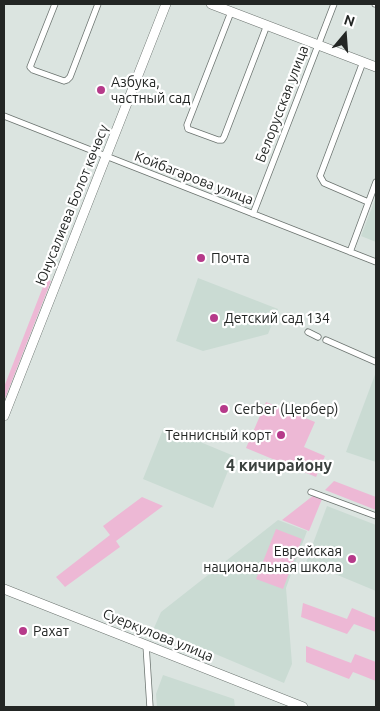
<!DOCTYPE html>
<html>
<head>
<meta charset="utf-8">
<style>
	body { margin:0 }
	#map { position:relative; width:380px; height:711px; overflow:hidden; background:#dbe4e0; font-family:Ubuntu,sans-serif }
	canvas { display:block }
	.frame { position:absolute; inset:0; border:5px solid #232624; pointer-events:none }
	.north { position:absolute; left:320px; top:10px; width:50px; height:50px; -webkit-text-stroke:4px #fff; paint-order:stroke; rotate:18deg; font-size:14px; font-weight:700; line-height:20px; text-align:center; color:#232624 }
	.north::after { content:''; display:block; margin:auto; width:18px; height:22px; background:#232624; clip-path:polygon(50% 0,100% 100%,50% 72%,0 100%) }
</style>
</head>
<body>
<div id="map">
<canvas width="380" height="711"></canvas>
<div class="frame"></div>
<div class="north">N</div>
</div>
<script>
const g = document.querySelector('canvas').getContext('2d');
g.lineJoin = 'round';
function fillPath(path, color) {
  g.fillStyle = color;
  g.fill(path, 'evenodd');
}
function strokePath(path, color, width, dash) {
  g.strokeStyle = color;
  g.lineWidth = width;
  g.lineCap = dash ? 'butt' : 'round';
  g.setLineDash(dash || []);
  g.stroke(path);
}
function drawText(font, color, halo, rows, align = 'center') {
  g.font = font + ' Ubuntu,sans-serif';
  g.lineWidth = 4.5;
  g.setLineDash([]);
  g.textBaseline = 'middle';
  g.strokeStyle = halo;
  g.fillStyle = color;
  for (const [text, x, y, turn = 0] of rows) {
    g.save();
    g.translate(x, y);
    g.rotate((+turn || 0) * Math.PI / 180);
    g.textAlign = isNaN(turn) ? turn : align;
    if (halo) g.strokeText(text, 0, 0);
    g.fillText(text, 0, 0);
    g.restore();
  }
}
fillPath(new Path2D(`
	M376,197V242L361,236Z
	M198,278L278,309L268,334L203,351L176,341Z
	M376,372V462L346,452Z
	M164,427L234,456L213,508L143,479Z
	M327,506L376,525V591L306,562Z
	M278,520L307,531L286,588L292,664L284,683L154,628L161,612Z
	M163,675L234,699L235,707H157L156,694Z`), '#cadbd3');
fillPath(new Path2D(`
	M46,279L51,281L4,401V387Z
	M266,402L315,422L304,447L325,456L316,477L246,448Z
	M334,481L376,497V510L325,490Z
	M314,495L322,499L309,531L282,520Z
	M142,497L163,506L116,541L120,547L65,587L56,577L110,535L103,526Z
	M276,529L302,539L283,589L256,579Z
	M303,603L347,619L352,608L376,618V632L354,624L347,634L301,617Z
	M306,646L351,663L355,654L376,662V681L353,672L349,679L306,662Z`), '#edb8d5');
const street = new Path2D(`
	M55,4L30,67L33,70L64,81L67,80L70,77L98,4
	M375,4H376
	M231,12L187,125L188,129L218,140H222L224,137L267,25
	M363,62L320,176L324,183L368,202
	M4,116L376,262
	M253,214L334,4
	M350,252L376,182
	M308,332L318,337
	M326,340L376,362
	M311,492L376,516
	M146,645L150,707`);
const secondary = new Path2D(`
	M4,589L303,707`);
const primary = new Path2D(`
	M211,4L376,67
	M4,416L166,4`);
strokePath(street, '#6b736f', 7);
strokePath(secondary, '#6b736f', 10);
strokePath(primary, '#6b736f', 10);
strokePath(street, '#fff', 5.5);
strokePath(secondary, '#fff', 9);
strokePath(primary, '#fff', 9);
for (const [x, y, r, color] of [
	[101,90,5,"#b63a8a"],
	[201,258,5,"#b63a8a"],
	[214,318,5,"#b63a8a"],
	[224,409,5,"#b63a8a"],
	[281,435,5,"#b63a8a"],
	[352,559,5,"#b63a8a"],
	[23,631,5,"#b63a8a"]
]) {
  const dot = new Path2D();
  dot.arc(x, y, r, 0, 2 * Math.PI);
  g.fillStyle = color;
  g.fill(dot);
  strokePath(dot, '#fff', 2);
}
drawText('14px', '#232624', '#fff', [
	["Азбука,",111,82],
	["частный сад",111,98],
	["Почта",211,258],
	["Детский сад 134",224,318],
	["Cerber (Цербер)",234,409],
	["Теннисный корт",271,435,"right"],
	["Еврейская",342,551,"right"],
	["национальная школа",342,567,"right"],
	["Рахат",33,631]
], 'left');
drawText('14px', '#232624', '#fff', [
	["Белорусская улица",282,104,-69],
	["Койбагарова улица",194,178,21],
	["Юнусалиева Болот көчөсү",72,205,-68],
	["Суеркулова улица",158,635,22]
]);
drawText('bold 16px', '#3a413e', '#fff', [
	["4 кичирайону",279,466]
]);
</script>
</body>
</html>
